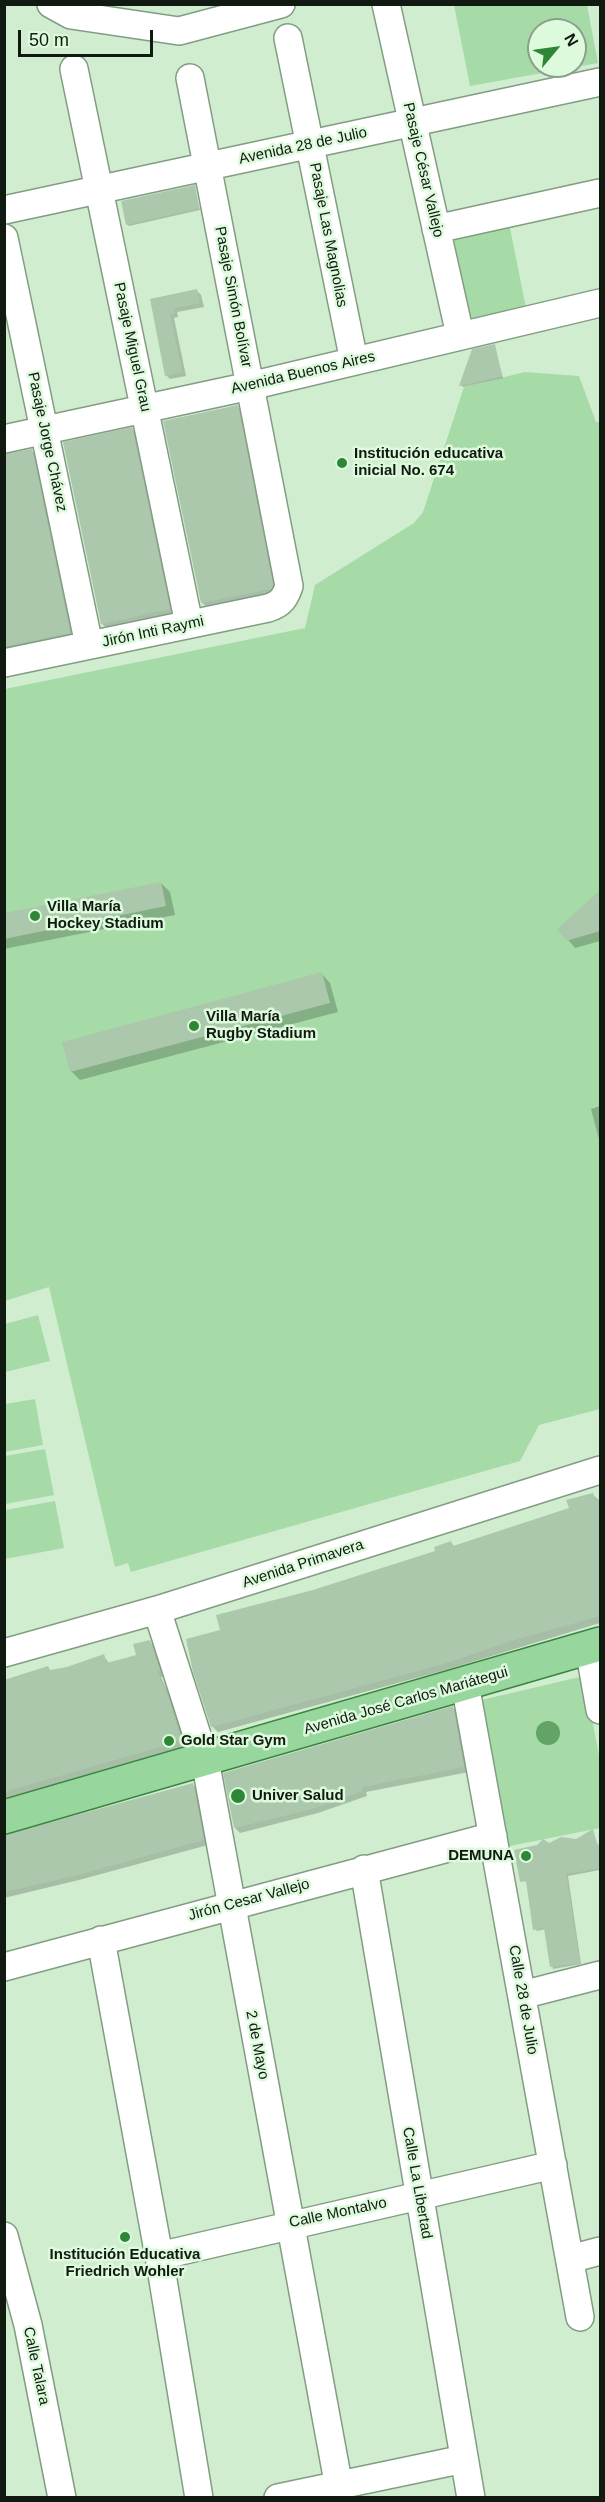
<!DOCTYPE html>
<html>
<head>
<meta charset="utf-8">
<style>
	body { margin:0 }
	#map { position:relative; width:605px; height:2502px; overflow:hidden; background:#d0edd0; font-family:Helvetica,sans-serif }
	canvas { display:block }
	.frame { position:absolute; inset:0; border:6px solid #101a10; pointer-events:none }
	.north { position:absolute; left:527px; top:18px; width:60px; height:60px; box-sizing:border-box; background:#ddfadd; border:2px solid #8ba08b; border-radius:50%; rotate:61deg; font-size:16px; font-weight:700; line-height:24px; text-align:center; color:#101a10 }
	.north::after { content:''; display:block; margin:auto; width:21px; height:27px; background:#2d8737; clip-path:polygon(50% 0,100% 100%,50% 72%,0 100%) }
	.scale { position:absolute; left:18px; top:30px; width:135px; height:27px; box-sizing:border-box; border:3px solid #101a10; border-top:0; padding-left:8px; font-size:18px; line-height:21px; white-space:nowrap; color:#101a10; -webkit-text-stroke:4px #ddfadd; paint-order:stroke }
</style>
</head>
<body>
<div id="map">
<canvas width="605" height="2502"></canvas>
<div class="frame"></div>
<div class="north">N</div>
<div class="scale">50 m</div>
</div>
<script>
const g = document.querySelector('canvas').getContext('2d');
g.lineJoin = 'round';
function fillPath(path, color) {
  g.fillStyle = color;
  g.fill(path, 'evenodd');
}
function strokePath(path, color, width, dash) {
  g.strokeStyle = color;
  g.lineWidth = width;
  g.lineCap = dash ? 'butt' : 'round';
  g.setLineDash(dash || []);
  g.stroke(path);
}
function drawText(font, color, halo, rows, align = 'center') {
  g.font = font + ' Helvetica,sans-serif';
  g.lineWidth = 5;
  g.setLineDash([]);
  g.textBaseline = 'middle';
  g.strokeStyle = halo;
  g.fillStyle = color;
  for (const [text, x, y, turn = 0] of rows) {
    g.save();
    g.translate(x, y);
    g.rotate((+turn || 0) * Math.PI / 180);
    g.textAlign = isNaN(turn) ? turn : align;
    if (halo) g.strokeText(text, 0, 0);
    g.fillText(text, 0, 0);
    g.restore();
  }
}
fillPath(new Path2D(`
	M454,5H587L598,63L470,86ZM539,30H575V66H539Z
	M508,218L526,308L470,320L452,229Z
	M525,372L579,376L596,422H600V1409L539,1425L520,1461L131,1572L128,1563L115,1567L49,1287L5,1301V689L305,628L315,585L414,523L423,512L464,387Z
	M38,1315L50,1361L5,1372V1324Z
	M35,1399L43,1445L5,1452V1404Z
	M45,1449L54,1495L5,1504V1456Z
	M55,1501L64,1548L5,1559V1510Z
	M584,1676L600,1761V1828L505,1847L477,1701Z`), '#a6dba7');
fillPath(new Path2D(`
	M536 1733a12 12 0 1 1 24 0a12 12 0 1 1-24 0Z`), '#62a465');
fillPath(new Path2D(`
	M194,187L200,210L129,226L127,224Z
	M197,291L201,295L204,307L177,312L178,317L174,318L186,376L170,379L166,375L152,300Z
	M494,346L503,378L463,387L461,385Z
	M237,406L243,412L278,591L276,594L208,608L202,603Z
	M132,429L137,435L175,615L108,629L102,624Z
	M32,451L36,455L74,637L4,650V456Z
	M161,883L170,892L175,915L4,949V914Z
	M600,892V941L575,948L559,929Z
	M321,973L330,983L338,1012L80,1080L71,1071Z
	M600,1106V1143L591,1109Z
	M593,1495L600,1501V1623L449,1669L218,1732L212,1726L222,1631L313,1591L437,1552L451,1543L455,1547L571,1509Z
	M149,1641L155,1647L164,1676L161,1677L174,1706L185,1746L4,1799V1681L68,1668L103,1656L110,1664L138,1656Z
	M453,1708L458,1713L469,1772L366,1792L367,1796L318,1813L240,1833L235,1828Z
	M193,1785L198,1790L208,1845L79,1880L4,1898V1836Z
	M593,1831L598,1846H600V1870L568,1876L581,1964L553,1969L546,1929L537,1931L535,1929L528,1882L521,1881L549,1845L576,1841Z`), '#0003');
fillPath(new Path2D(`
	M195,185L199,208L126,225L121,201Z
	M197,289L200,303L174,308L175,313L170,314L182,372L165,376L150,299Z
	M495,344L502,376L459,386L472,349Z
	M238,405L273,585L271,589L201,603L163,421Z
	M132,427L170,609L101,624L63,442Z
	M32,449L70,633L4,646V454Z
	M161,882L166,906L4,939V913Z
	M600,890V931L566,941L557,929Z
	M322,972L330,1003L70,1072L62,1042Z
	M593,1493L595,1501L600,1499V1616L511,1641L443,1664L211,1727L193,1672L186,1639L220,1630L216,1615L313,1590L435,1551L434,1547L451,1541L453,1546L569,1508L566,1500Z
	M150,1640L160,1671H157L169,1699L181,1741L4,1792V1680L48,1666L50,1670L67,1667L104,1654L107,1663L136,1655L133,1644Z
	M453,1706L464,1767L362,1787L363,1791L312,1809L234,1828L223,1773Z
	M193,1783L204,1840L74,1876L4,1892V1835Z
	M593,1829L597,1845L600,1844V1868L566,1874L580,1963L550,1967L544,1928L533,1930L526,1881L520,1882L514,1850L537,1845L543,1839L549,1843L561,1837L576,1839Z`), '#acc8ac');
const minor = new Path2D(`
	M51,4L71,15L179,31L281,4
	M386,4L460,335
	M288,38L354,361
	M74,69L189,624
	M4,210L600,82
	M436,229L600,193
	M4,238L89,645
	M4,439L250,386L600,303
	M4,663L268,608C281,604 285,598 289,586L190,78
	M157,1610L205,1760L341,2498
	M589,1648L600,1710
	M4,1653L157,1610L600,1470
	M465,1684L580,2317
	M364,1869L471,2498
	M101,1940L159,2256L199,2498
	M4,1967L493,1836
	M522,1995L600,1975
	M4,2236L28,2325L62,2498
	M159,2256L553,2165
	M570,2259L600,2251
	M278,2498L464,2459`);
const major = new Path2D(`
	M4,1817L600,1644`);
strokePath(minor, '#829d82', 30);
strokePath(major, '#3b8341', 36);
strokePath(minor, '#fff', 27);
strokePath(major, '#97d79d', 33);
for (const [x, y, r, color] of [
	[342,463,6,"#2d8737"],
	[35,916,6,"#2d8737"],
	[194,1026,6,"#2d8737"],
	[169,1741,6,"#2d8737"],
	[238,1796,8,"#2d8737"],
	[526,1856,6,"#2d8737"],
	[125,2237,6,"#2d8737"]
]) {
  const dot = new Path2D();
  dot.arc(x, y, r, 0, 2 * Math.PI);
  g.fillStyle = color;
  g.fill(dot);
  strokePath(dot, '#ddfadd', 2);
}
drawText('15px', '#101a10', '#ddfadd', [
	["Avenida 28 de Julio",303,146,-12],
	["Pasaje César Vallejo",423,170,77],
	["Pasaje Las Magnolias",328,235,79],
	["Pasaje Simón Bolívar",233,297,79],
	["Pasaje Miguel Grau",132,347,78],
	["Avenida Buenos Aires",303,373,-13],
	["Pasaje Jorge Chávez",47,442,78],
	["Jirón Inti Raymi",153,632,-12],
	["Avenida Primavera",303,1564,-18],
	["Avenida José Carlos Mariátegui",406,1701,-16],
	["Jirón Cesar Vallejo",249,1900,-15],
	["Calle 28 de Julio",523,2000,80],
	["2 de Mayo",257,2045,79],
	["Calle La Libertad",417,2183,80],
	["Calle Montalvo",338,2213,-12],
	["Calle Talara",36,2366,78]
]);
drawText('bold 15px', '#101a10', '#ddfadd', [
	["Institución educativa",354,454],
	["inicial No. 674",354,471],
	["Villa María",47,907],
	["Hockey Stadium",47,924],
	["Villa María",206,1017],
	["Rugby Stadium",206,1034],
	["Gold Star Gym",181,1741],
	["Univer Salud",252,1796],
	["DEMUNA",514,1856,"right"],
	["Institución Educativa",125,2255,"center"],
	["Friedrich Wohler",125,2272,"center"]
], 'left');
</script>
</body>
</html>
